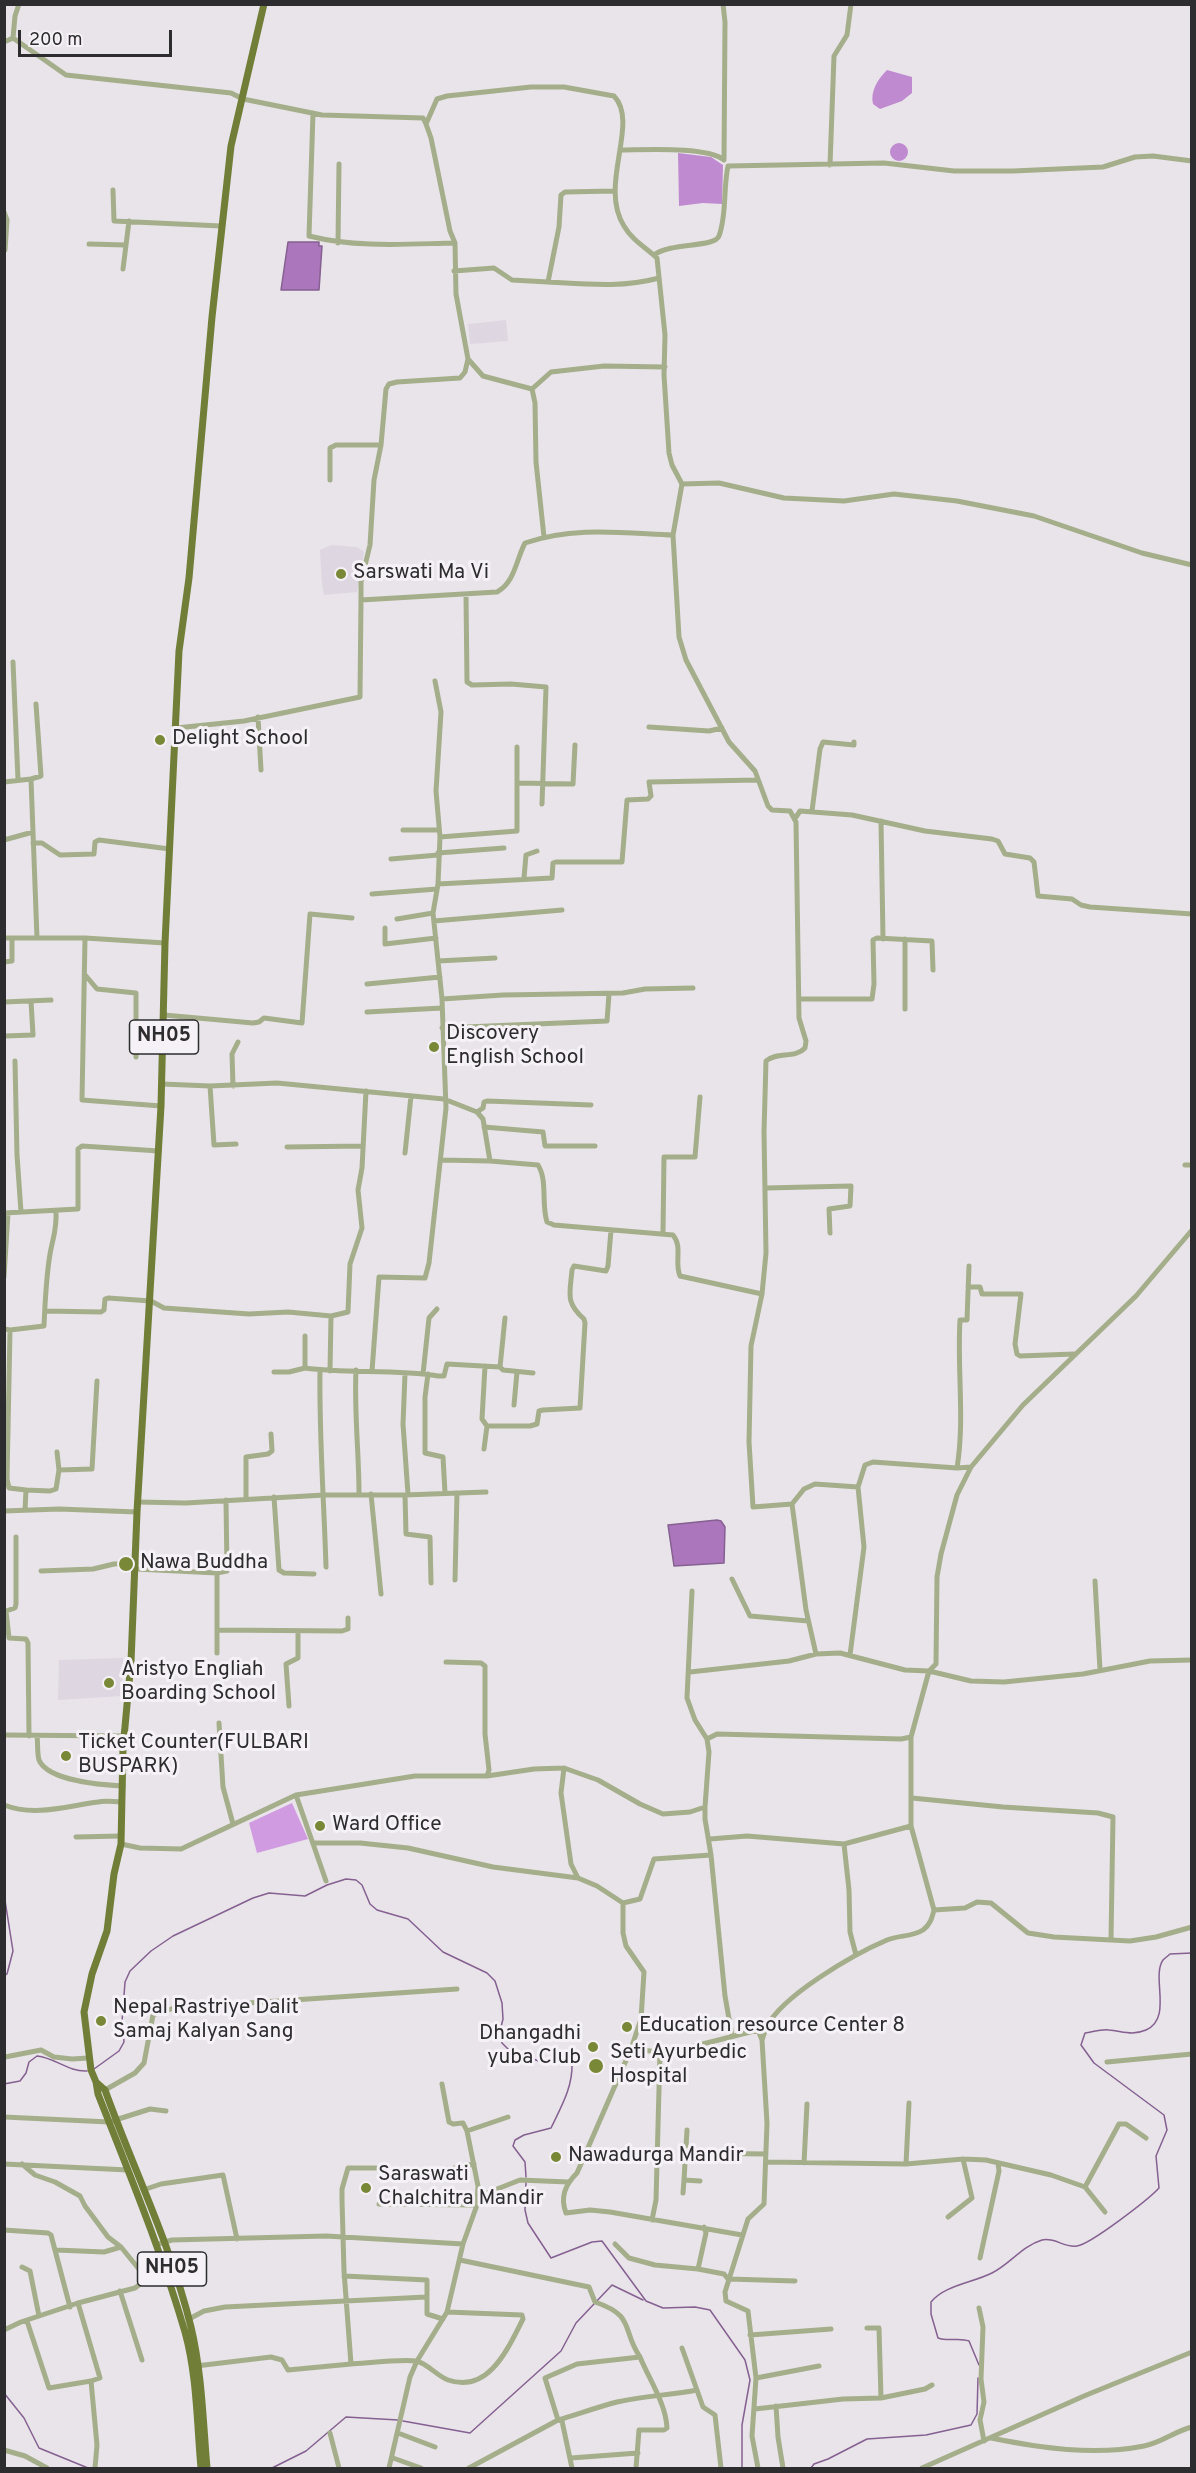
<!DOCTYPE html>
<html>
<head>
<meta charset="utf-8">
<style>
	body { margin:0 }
	#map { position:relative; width:1196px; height:2473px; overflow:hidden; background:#e8e4e9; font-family:Overpass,sans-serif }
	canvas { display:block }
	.frame { position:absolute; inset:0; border:6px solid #2d2c2e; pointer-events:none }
	.scale { position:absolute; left:18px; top:30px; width:154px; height:27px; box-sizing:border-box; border:3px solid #2d2c2e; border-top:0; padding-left:8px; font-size:18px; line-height:21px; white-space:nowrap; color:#2d2c2e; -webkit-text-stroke:4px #f5f1f6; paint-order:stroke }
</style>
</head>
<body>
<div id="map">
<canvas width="1196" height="2473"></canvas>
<div class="frame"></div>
<div class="scale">200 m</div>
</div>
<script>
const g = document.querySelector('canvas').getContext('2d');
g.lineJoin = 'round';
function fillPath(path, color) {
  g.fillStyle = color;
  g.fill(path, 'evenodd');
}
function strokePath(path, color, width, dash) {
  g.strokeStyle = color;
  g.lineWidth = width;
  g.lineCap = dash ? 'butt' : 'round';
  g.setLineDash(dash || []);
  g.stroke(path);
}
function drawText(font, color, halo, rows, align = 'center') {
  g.font = font + ' Overpass,sans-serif';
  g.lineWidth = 6;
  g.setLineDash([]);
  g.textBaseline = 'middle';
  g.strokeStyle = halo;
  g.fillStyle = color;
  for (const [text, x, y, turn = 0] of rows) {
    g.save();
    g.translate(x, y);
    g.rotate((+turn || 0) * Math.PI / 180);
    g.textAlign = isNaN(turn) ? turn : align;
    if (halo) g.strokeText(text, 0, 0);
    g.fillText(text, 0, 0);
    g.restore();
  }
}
fillPath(new Path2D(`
	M506,320L508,341L470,344L468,324Z
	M331,545L357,547L364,552L357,592L324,595L322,585L320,550Z
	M123,1658L121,1696L58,1700L59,1660Z`), '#ded6e0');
fillPath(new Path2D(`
	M292,1803L308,1839L257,1853L249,1823Z`), '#d19be2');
fillPath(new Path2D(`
	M887,70L912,77V93L902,101L880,109L873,104C870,91 878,79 887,70Z
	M890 152a9 9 0 1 1 18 0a9 9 0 1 1-18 0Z
	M678,153L711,157L723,165L722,204L703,203L679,206Z`), '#c08ad0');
const water = new Path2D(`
	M288,242H319V246H322L319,290H281Z
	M717,1520L721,1521L725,1527L724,1563L674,1566L668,1525Z`);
fillPath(water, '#ab76bb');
strokePath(water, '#856091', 1.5);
strokePath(new Path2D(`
	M4,1894L13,1951L7,1974L4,1976
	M94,2069L119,2051L124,2042L122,2022L125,1982L130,1971L151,1951L173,1936L253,1898L269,1893L305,1896L327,1885L346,1879L356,1880L362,1885L370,1904L377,1910L408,1919L443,1952L487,1973L495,1981L502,2003L503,2019L500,2031L502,2043L509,2050L544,2063L563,2059L572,2063C573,2087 561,2107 551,2128L524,2135L515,2140L513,2146L525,2162L526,2177
	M4,2084L20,2081L26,2073L29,2062L37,2056C56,2058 68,2072 87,2071
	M526,2182L525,2210L528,2223L551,2258L592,2242L602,2241L646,2301L663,2308L695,2307L710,2310L745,2360L750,2380L742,2425V2468
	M979,2365L969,2341C959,2337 949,2342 938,2338L931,2314V2302C945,2285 972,2283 992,2273C1010,2264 1022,2246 1042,2240C1055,2237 1064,2248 1077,2246C1091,2244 1149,2199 1159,2188L1156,2156L1167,2130L1164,2115L1094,2063L1081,2045L1085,2033C1093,2032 1101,2029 1109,2030C1122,2031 1132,2036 1146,2030C1173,2018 1151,1977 1163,1960C1165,1958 1168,1956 1170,1954L1192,1953
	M4,2393L24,2418L39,2448L88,2468
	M403,2421L470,2433L561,2351L576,2323L612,2285L643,2300
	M272,2468L306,2451L346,2417L398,2420
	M811,2468L814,2464L828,2459L867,2439L926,2435L971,2425L977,2414L978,2378`), '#856091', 1.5);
strokePath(new Path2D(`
	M19,4L15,16L13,38L66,75L231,93L243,99L322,115L423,118L426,124L437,99L447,96L531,87H564L614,96C640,123 598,185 624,226C632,240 645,247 657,258L665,335L664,375L669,453L672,465L682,484
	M4,42L13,38
	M313,113L309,236C357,248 406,244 455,243
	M620,150C643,150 707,146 724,160L725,22L723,4
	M830,165L834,56L847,35L851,4
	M113,190L114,221L221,226
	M4,212L7,220L5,250
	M338,243L339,164
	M89,244L125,245
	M654,255C671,242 714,248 719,236C727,214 723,189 728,166L884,163L954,171H1013L1103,167L1135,157L1153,156L1192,161
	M123,269L129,221
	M454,271L494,268L512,280L548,282L559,227L561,195L565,192L613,191
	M548,282C585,284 623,288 659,278
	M468,359L483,376L532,389L535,403L536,462L544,537
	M532,389L551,372L604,366L665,367
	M330,480V448L336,445H381
	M673,535L679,637L686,660L729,742L755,771L768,806L772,810L790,811L796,822L799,1018L806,1041L805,1048C795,1059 777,1051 766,1061L764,1132L766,1253L762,1294L751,1346L749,1442L753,1507L792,1504L806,1610L816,1654
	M466,595L467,682L472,685L511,684L546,687L542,804
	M361,600V582L370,545L374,480L381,445L386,389L389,384L397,382L460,378L465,372L468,359L456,294L455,243L450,231L431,138L426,124
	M13,662L18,780
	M435,681L441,712L436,791L440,837L438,884
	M258,717L261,770
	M649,727L709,731L722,728
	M176,728L244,721L360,697L361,600L497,592C515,582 516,560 525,543C573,526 623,533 673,535L682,484L719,483L784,498L844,501L894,494L957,501L1034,516L1142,553L1192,565
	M31,779L41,776L36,704
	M4,782L31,779L37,938
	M517,783L573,784L575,745
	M812,811L820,749L823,742L854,745V742
	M796,817L800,811L852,815L925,831L992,839L998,841L1005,854L1030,858L1034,862L1038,896L1072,899L1081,905L1090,907L1192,914
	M881,821L883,939
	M403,830H439
	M440,837L517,831V747
	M4,840L33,832
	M33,843H42L60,855L94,854L95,842L99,840L170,849
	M438,853L504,848
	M391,859L438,855
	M524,878L526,855L537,851
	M372,894L437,889
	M397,919L433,913
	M434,921L562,910
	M385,928V944L436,938
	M4,938H85L165,943
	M85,938L82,1100L161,1106
	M438,961L495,958
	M4,962L12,961V938
	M86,976L97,989L136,993V1057
	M367,984L440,977
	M442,999L503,995L623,993L645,989L693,988
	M799,999H872L874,984L873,940L877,938L932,941L933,970
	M4,1002L51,1000
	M905,1009V939
	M367,1012L442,1008
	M164,1015L253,1023L259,1022L264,1018L302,1023L310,914L352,918
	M442,1028L607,1021L609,994
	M4,1036L33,1035L31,1001
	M15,1061L17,1155L21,1212
	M162,1084L210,1086L277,1083L444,1099L477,1112L483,1119L490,1161L538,1165C548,1181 541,1204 547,1222L554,1225L673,1235C683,1247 674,1262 680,1276L762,1294
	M210,1086L214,1145L236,1144
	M233,1086L232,1054L238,1042
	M477,1112L483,1108L484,1102L487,1101L591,1105
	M484,1127L543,1132L545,1146H595
	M287,1147L362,1146
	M405,1153L411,1096
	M441,1160L490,1161
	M1185,1165H1192
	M766,1188L851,1186L850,1206L829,1209L830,1233
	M4,1213L78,1209V1149L82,1146L159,1151
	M663,1233L664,1157H695L700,1097
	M4,1277L8,1213
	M968,1287H980L982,1294H1021L1015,1344L1017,1354L1020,1356L1074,1354
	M45,1311L101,1312L104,1310L105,1299L108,1298L151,1301L164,1308L249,1314L288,1312L331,1316L330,1371
	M331,1316L348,1312L350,1264L362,1228L358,1190L362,1168L366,1091
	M4,1329L10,1330L7,1479L9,1488L26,1490L25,1510
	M10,1330L44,1326C45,1302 46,1278 50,1254C53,1237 57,1230 56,1211
	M305,1336V1368C348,1374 394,1369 438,1376H444L447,1364L500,1367L503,1370L533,1373
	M485,1366L482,1419L487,1426H530L537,1424L539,1411L543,1410L580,1408L585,1323L584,1319C565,1302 570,1294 572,1270L574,1266L606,1271L608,1266L611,1230
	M500,1367L505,1318
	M320,1370C319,1436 324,1501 326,1567
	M356,1370C354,1412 359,1452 359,1494
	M372,1371L379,1277L425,1278L429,1263L446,1108L442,999L433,913L438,884L552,878L553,863L556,862H622L627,800L648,799L651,796L649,782L758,780
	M274,1372H289L305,1368
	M405,1374L403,1424L408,1494
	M423,1374L429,1318L437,1309
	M428,1374L425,1397V1453L443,1457L445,1493
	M514,1405L517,1372
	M484,1449L487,1426
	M957,1468C965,1419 957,1370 960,1320H967L969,1266
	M59,1470L92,1469L97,1381
	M26,1490L50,1491L56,1489L59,1470L57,1452
	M371,1494L381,1594
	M405,1495L406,1534L430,1537L431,1583
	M274,1497L279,1570L284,1573L314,1574
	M246,1498V1457L268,1454L272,1451L271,1434
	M138,1502L186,1503L324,1495H405L486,1492
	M792,1504L804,1489L815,1484L858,1487L865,1465L873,1462L957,1468L971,1467
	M4,1511L59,1509L137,1512
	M16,1537V1604L15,1608L6,1611L9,1638L26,1639L28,1643L29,1736
	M136,1569L217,1573V1653
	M41,1571L93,1569L114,1564L136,1563
	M217,1573L227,1571L226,1500
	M732,1579L750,1616L808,1621
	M455,1580L457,1493
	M1095,1581L1100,1670
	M692,1591L687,1698L695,1720L707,1739
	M217,1630L342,1631L348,1629V1618
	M850,1655L864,1547L858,1487
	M446,1662L481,1663L485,1666V1734L489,1770L487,1776
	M690,1672L789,1661L816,1654L840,1653L905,1670L929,1671L971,1681L1004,1682L1083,1674L1150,1661L1192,1660
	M289,1706L286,1664L298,1658V1632
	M219,1723L223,1787L233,1824
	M4,1735L124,1736
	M37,1736C38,1743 37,1753 39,1760C48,1781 103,1785 123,1786
	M911,1737V1826L934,1910
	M564,1768L561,1793L571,1864L578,1878L597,1886L623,1903V1933L626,1946L644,1972L641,2019L631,2049
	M296,1795L326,1881
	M912,1798L1003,1807L1098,1813L1113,1817L1111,1940
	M4,1805C35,1817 67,1806 98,1802C106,1800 114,1802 121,1802
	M76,1837L121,1836
	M710,1839L747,1836L844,1844L911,1826
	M313,1843H360L408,1848L493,1867L578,1878
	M121,1844L140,1848L181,1849L296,1795L415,1776H487L534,1769L564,1768L598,1780L640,1804L663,1814L690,1812L705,1807L709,1752L707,1739L717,1734L901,1739L911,1737L929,1671L936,1664L937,1577L941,1554L957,1495L971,1467L1023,1405L1136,1296L1192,1230
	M844,1844L849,1890L850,1932L856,1955
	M711,1855L725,1996L732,2036
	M623,1903L640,1899L654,1859L711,1855L705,1819V1807
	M758,2030L762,2040L766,2028
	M5,2057L41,2050L54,2057L72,2059L88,2058
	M1107,2062L1192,2054
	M105,2090L135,2073L144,2063L153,2015L174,2008L457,1989
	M4,2117L109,2122L150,2109L166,2111
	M687,2130L684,2180L700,2181
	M467,2131L508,2117
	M686,2153L766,2154
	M767,2162L906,2164L963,2159L986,2160L1051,2175L1085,2187L1105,2212
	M804,2163L807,2104
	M4,2164L128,2170
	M22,2164L35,2175L55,2182L80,2196L85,2206L108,2237L121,2247L147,2279
	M906,2164L909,2103
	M414,2171L450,2169L474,2164
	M1085,2187L1119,2124H1126L1146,2138
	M143,2190L161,2184L223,2175L237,2239
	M683,2193L684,2180
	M379,2204L477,2205L478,2186L467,2131L463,2123L453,2124L449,2122L442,2084
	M948,2217L972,2198L963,2159
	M652,2220L656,2200L660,2052
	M704,2227L706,2233L698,2269L724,2274L728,2279L795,2281
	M4,2230L48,2233L51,2235L70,2307
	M742,2235L610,2212L590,2210L566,2213C560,2197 565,2185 577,2173L631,2049L660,2052L675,2051L766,2028C781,1996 854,1954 887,1940C899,1935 912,1937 923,1930C930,1925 932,1918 934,1910L965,1908L977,1902L991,1903L1028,1933L1054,1937L1130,1941L1156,1937L1192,1927
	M158,2244L172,2240L326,2236L463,2244
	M615,2244L629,2258L655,2265L698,2269
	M56,2250L104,2252L121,2247
	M980,2258L999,2171L998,2163
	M460,2260L589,2287L595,2302C636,2316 621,2329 640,2357
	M22,2267L30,2271L39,2316
	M344,2276L427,2280V2314L443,2319
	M120,2291L142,2360
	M78,2303L100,2378L91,2381L97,2445L95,2468
	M979,2308L983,2327L981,2379L984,2402L980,2420L984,2441
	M189,2319L204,2311L225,2307L426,2297
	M27,2321L49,2388L91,2381
	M867,2328H879L881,2398
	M4,2330L21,2322L78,2303L135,2288L147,2279L168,2275
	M750,2335L831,2329
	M682,2348L703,2407L715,2415L721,2468
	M351,2364C368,2363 401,2359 416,2361C427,2363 437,2376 448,2380C489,2394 508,2348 523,2319L522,2315L447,2312
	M196,2366L271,2357L282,2360L288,2370L351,2364L344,2271L342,2200V2189L348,2168H376
	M756,2378L819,2366
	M776,2406L778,2437L783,2468
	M755,2409L843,2399L881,2398L925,2389L932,2385
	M330,2433L339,2468
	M398,2433L435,2447
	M991,2438C1041,2448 1094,2456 1144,2446C1161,2443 1175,2431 1192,2427
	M4,2450L25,2456L47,2468
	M393,2458L421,2468
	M571,2458L638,2453
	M389,2468L410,2377L417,2361L447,2312L463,2244L477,2205L487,2193L520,2180L568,2182
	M469,2468L558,2420L562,2421L572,2468
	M636,2468L639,2430H664L667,2428C666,2404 649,2379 640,2357L577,2364L545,2378L558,2420C578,2414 598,2407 617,2402C643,2396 671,2395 697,2390
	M758,2468L752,2436L756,2378L748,2311L726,2301L725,2292L748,2219L764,2204L767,2123L762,2040
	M922,2468L1084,2396L1192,2352`), '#a5ae8a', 5);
strokePath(new Path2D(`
	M96,2082L98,2094C129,2173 161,2250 185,2332C197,2375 197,2424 201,2468
	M207,2468C203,2422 202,2373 191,2327C171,2245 133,2168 105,2090L96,2082L91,2070L84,2012L92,1974L107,1931L114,1874L121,1844L123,1748L131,1662L137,1512L161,1106L165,943L179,651L189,578L212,317L231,146L264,4`), '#717e37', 7);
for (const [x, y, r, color] of [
	[341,574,6,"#788836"],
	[160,740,6,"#788836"],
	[434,1047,6,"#788836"],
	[126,1564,8,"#788836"],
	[109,1683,6,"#788836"],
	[66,1756,6,"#788836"],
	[320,1826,6,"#788836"],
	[101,2021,6,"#788836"],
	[627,2027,6,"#788836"],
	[593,2047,6,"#788836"],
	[596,2066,8,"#788836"],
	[556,2157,6,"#788836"],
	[366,2188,6,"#788836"]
]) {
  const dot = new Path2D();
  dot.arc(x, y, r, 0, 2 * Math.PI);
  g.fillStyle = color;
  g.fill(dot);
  strokePath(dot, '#f5f1f6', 2);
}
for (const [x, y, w] of [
	[164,1037,69],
	[172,2269,69]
]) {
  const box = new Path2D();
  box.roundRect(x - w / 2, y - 17, w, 34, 4.5);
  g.fillStyle = '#f5f1f6';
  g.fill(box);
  strokePath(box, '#2d2c2e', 1.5);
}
drawText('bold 20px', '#2d2c2e', null, [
	["NH05",164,1037],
	["NH05",172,2269]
]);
drawText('21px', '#2d2c2e', '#f5f1f6', [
	["Sarswati Ma Vi",353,574],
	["Delight School",172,740],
	["Discovery",446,1035],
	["English School",446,1059],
	["Nawa Buddha",140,1564],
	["Aristyo Engliah",121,1671],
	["Boarding School",121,1695],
	["Ticket Counter(FULBARI",78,1744],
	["BUSPARK)",78,1768],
	["Ward Office",332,1826],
	["Nepal Rastriye Dalit",113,2009],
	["Samaj Kalyan Sang",113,2033],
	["Education resource Center 8",639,2027],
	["Dhangadhi",581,2035,"right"],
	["yuba Club",581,2059,"right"],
	["Seti Ayurbedic",610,2054],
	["Hospital",610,2078],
	["Nawadurga Mandir",568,2157],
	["Saraswati",378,2176],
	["Chalchitra Mandir",378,2200]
], 'left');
</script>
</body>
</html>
